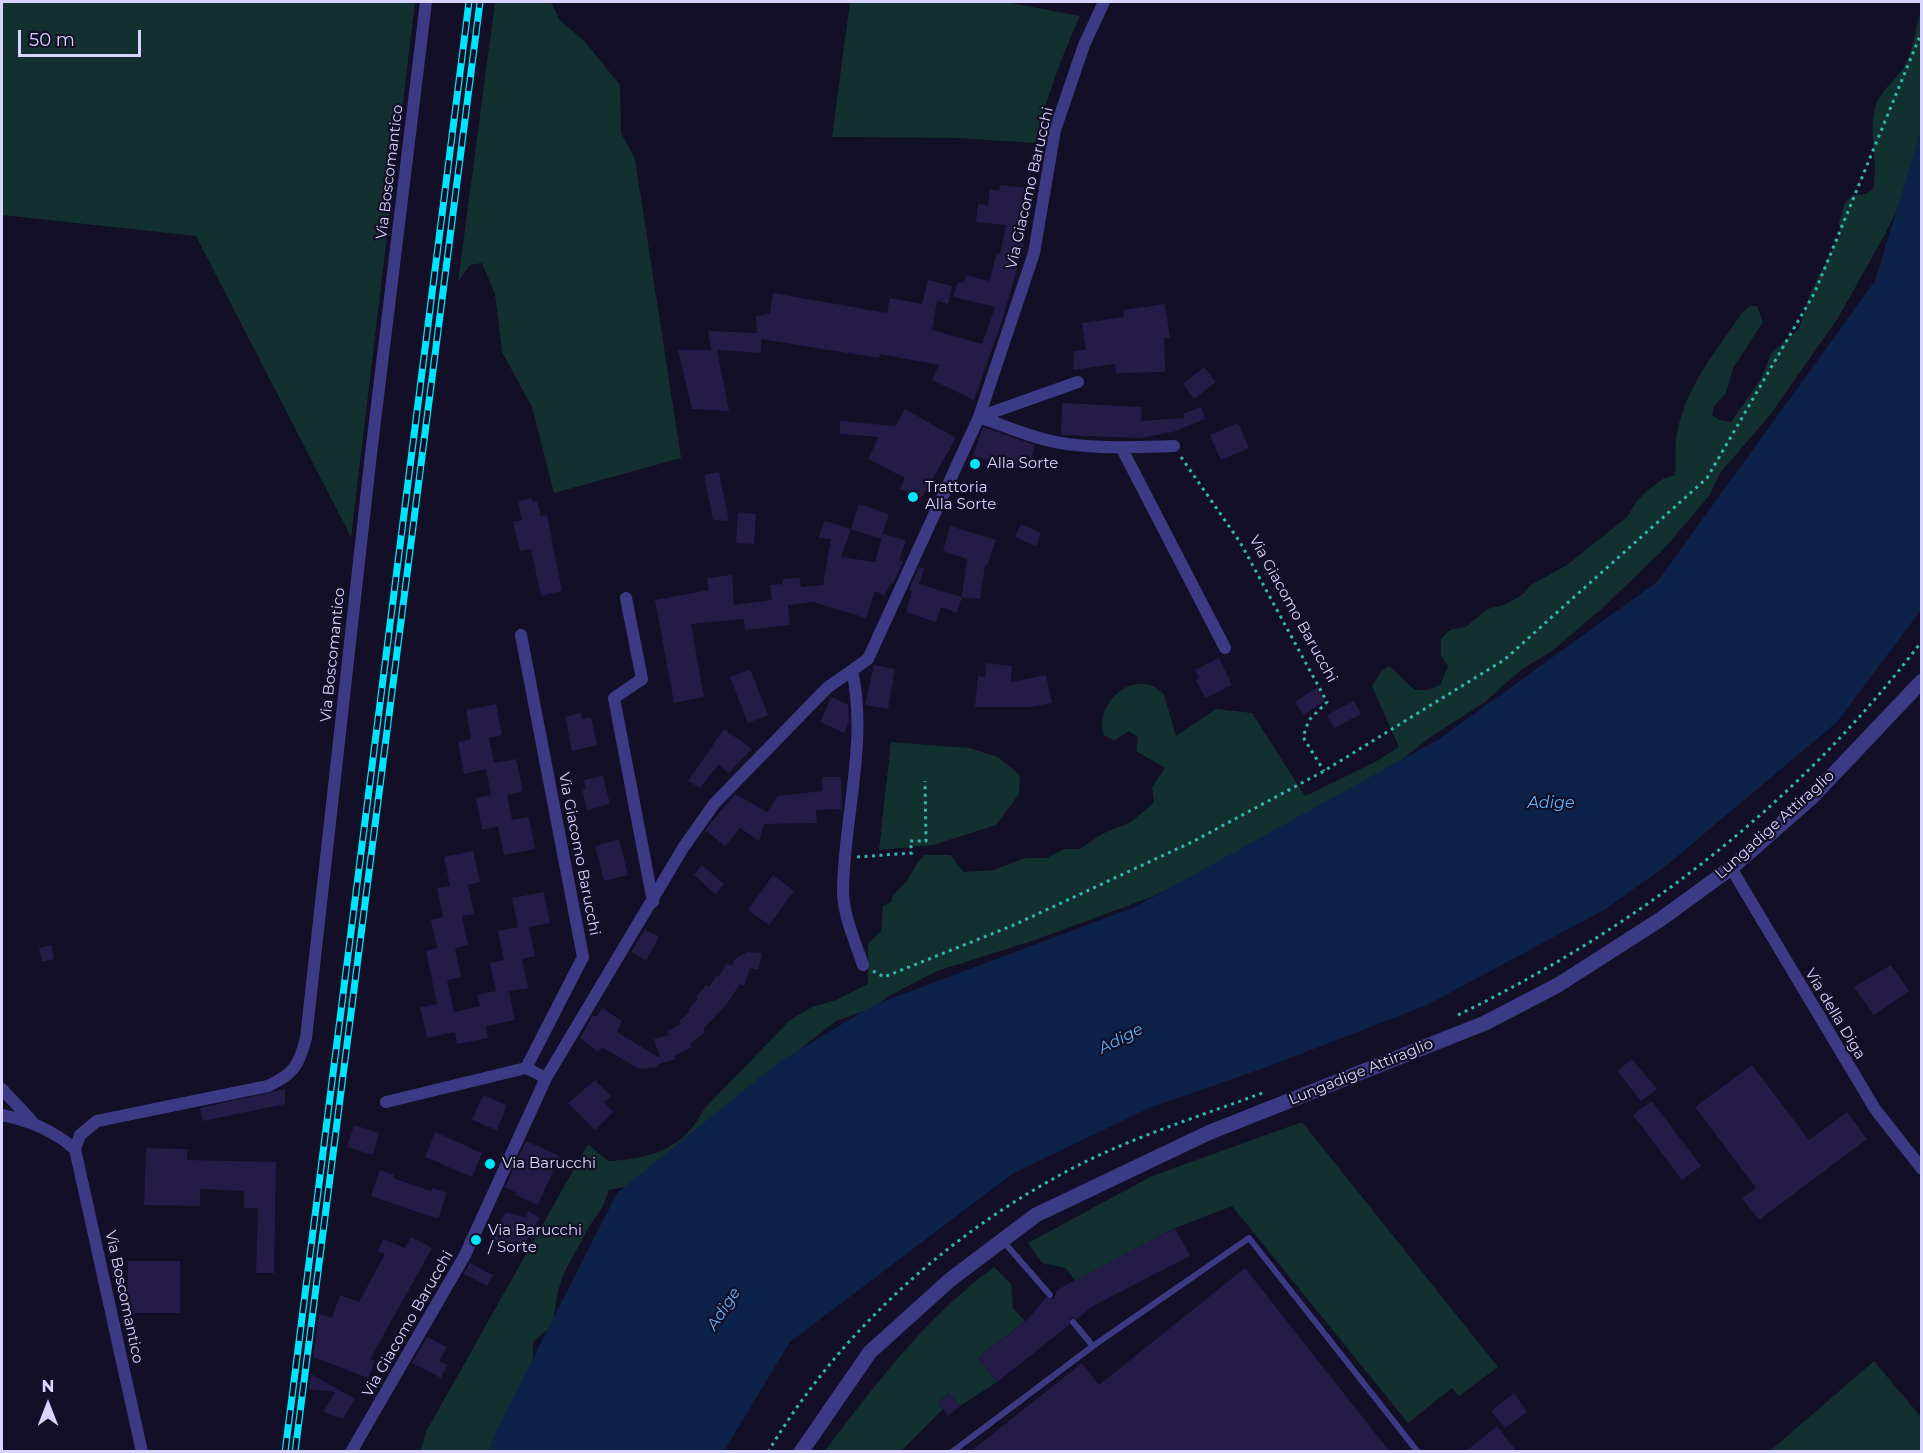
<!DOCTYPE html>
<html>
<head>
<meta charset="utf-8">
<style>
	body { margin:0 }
	#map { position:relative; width:1923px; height:1453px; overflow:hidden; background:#130f26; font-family:Montserrat,sans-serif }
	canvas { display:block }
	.frame { position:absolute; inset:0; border:3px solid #d9d4ff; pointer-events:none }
	.north { position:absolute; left:18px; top:1375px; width:60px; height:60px; -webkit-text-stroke:4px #130f26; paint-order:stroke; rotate:0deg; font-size:16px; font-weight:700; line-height:24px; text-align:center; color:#d9d4ff }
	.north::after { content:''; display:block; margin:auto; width:21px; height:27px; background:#d9d4ff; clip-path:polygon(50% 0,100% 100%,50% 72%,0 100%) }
	.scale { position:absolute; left:18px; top:30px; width:123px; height:27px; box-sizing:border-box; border:3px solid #d9d4ff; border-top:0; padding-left:8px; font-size:18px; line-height:21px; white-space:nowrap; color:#d9d4ff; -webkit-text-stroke:4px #130f26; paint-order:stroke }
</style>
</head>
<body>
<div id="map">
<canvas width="1923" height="1453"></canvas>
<div class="frame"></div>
<div class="north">N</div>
<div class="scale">50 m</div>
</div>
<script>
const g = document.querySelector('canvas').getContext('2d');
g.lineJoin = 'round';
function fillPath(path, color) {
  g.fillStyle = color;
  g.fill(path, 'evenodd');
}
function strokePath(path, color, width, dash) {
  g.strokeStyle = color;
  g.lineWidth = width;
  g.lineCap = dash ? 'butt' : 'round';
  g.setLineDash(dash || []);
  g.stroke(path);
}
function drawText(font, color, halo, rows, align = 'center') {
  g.font = font + ' Montserrat,sans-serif';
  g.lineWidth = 4.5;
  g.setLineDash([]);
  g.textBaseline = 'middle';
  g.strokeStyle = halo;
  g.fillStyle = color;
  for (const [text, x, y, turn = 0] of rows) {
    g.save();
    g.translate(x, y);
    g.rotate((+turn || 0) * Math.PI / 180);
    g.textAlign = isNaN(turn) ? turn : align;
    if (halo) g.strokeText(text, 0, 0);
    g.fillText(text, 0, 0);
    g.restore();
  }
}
fillPath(new Path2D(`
	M2,2H415L351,537L196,236L2,215Z
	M495,2H551L559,19L585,42L620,85L621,133L635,159L681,458L554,493L532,407L502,352L495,294L482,263L470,265L458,282Z
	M850,2H1006L1080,16C1061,58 1046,98 1036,143L958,138L832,137Z
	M1921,10V159L1884,236L1838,318L1770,415L1720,473L1709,496L1661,552L1599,611L1552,651L1522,669L1485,702L1429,738L1395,765L1190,879L1149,898L1032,941L937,971L887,997L875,1007L836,1021L743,1093L634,1185L609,1190L602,1208L590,1225L564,1273L558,1291L552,1326L533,1342V1361L498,1451L420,1452L427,1430L588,1144L608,1161C651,1159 684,1149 704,1109L790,1020L812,1007L836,1000L868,984V943L881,931L883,906L891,902C893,891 902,888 908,879C915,869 914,865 924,855H950L964,872L994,870L1025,858H1047L1064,849H1080L1102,834L1131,822L1154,802L1152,787L1165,768L1136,751L1138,737L1129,731L1115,740L1104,736C1094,709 1123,675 1153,686C1157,688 1161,692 1164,694L1176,736L1216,709L1252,713L1305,796L1375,762L1399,747L1372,686L1382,670L1389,666L1415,690H1427L1440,685L1448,666L1441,655V639L1450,630L1466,627L1487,609L1504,605L1522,595L1531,585L1567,565L1627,517L1636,502L1648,490L1663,479L1675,475C1677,461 1674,446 1677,433C1687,384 1714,355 1741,314L1750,306H1757L1763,322L1733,368L1726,393L1714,406L1712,415L1719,420L1731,422L1761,379L1771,353L1799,329L1810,294L1840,234L1839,223L1845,202L1853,195H1862L1873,190C1879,162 1868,136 1875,108C1879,92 1895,81 1904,67C1914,49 1915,29 1921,10Z
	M891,742L969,748L998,757L1020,775L1019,794L996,825L933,845L879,850Z
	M1302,1122L1498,1367L1459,1396L1452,1388L1408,1423L1232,1206L1175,1228L1075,1281L1066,1268L1042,1263L1028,1243L1152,1176Z
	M994,1267L1011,1284L1013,1308L1025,1321L978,1358L997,1382L960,1406L949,1393L938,1402L943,1409L901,1451L824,1452C875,1385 926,1317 994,1267Z
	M1874,1361L1921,1417V1451H1770Z`), '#12302f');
fillPath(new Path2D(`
	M1921,130V610L1837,722L1667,865L1604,910L1427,1005L1267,1067L1149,1108L1012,1174L790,1342L724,1451H489L495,1433L617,1193L779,1062L874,1005L1135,907L1439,739L1657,582L1875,281Z`), '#0c2248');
fillPath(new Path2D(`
	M1000,185L1026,188L1022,218H1027L1022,252L1002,321L974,400L932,380L939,365L880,354L879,358L761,339V353L717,350L729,411L692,409L678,350H711L708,331L757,333L756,316L770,313L773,293L887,313L890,298L922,304L928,280L952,286L948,304L937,301L932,330L982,344L995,307L953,297L958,282L963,283L966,275L989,281L997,253L1000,254L1006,225L976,222L978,204L988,205L990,189L999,191Z
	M1165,304L1170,338H1164L1165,372L1116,373L1115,364L1073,370L1074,351L1086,350L1082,323L1124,317L1123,310Z
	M1204,367L1216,382L1194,399L1183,384Z
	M1062,403L1142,407L1141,421L1184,418L1183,414L1201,407L1205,419L1173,432L1140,438L1061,435Z
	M905,409L956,438L922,497L900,489L905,478L868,459L879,437L840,434V421L896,426Z
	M1238,423L1249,448L1221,460L1210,435Z
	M983,427L1035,445L1032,458L1020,456L1018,468L973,456Z
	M719,472L729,521L713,520L704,475Z
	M532,498V502L537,501L541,516L547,515L562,591L541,596L531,549L520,551L513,522L522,520L518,501Z
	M859,504L889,514L881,539L851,529Z
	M738,512L756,514L754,544L736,543Z
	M825,521L851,529L841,557L875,562L883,534L906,540L899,560L903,562L893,584L891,583L884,596L875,591L866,618L813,602L788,605L790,625L745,630L744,619L691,624L704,697L674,703L655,600L709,590L707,578L732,575L734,605L772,600L770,585L783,584V579L800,578L801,587L823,585L831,539L818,538Z
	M1021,524L1041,533L1036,546L1015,537Z
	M950,526L996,540L987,566L985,565L980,599L962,597L967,559L943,551Z
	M919,567L924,569L919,584L962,597L957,613L941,607L936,622L906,612L912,592L909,590Z
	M1219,658L1232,685L1205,698L1196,680L1199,678L1195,670Z
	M986,663L1012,666L1011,682L1046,675L1052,703L1031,707H975L978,676L985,677Z
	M874,665L895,669L888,709L865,705Z
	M750,669L768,715L748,723L730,677Z
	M1317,687L1324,701L1304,715L1295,702Z
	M831,697L848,705L849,721L844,733L820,722Z
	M1354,701L1361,714L1334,728L1327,715Z
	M496,704L502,735L489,738L494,763L516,759L523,791L507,795L512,820L529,817L535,849L504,855L498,826L482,830L476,798L491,795L486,769L464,774L458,742L471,739L466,710Z
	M580,713L582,719L591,717L597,745L572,751L565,717Z
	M724,729L752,749L728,773L719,764L700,788L688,781Z
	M603,776L610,804L587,810L582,789H586L584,780Z
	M822,777H841L842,809L816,810L817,823L764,824L759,841L740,828L725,846L705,830L735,794L767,812L778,796L822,791Z
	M619,839L628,875L604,881L595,846Z
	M473,851L480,882L468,885L474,914L462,916L468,945L455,948L461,977L447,980L454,1012L480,1006L477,995L496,991L490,963L504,960L498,931L518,927L512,898L544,892L550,923L529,927L535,956L522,959L528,988L509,991L515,1020L486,1026L488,1038L457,1044L455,1032L427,1038L420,1007L437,1004L426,951L437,948L431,920L443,917L437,888L450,886L444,857Z
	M702,865L724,884L715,894L694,875Z
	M773,875L794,891L769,925L748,910Z
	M645,929L659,937L646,960L631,952Z
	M51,945L54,959L42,962L39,948Z
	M747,952L762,953L758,970L750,968L744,986L740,984L726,1005L703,1029L705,1032L690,1044L692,1047L675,1056L676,1059L658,1064V1067L639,1069L602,1047L598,1052L580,1038L593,1015L596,1017L602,1008L622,1021L617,1032L660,1058L654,1039L669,1035L667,1031L681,1024L679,1021L690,1012L688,1010L698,998L696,997L706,985L709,987L717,975L719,977L726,963L732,966L734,960Z
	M1891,965L1909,991L1874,1015L1854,987Z
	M1632,1059L1657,1089L1641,1101L1617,1071Z
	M1752,1065L1809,1140L1847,1112L1867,1139L1759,1220L1742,1198L1756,1188L1695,1107Z
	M595,1080L611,1096L604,1102L613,1112L595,1130L568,1103Z
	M285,1089V1104L203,1121L200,1108Z
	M483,1095L507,1105L497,1130L472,1120Z
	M1652,1101L1701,1166L1682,1180L1633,1115Z
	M354,1125L379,1133L373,1155L347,1147Z
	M435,1132L482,1153L472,1177L425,1157Z
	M526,1141L560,1156L538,1205L515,1195L517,1193L505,1187Z
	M146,1148L188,1149L187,1160L276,1162L274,1273H256L258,1208H244V1191L200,1189V1206L144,1205Z
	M380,1170L394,1175L393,1178L431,1191L432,1188L447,1193L438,1219L371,1196Z
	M528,1211L540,1218L518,1255L490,1238L506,1212L526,1218Z
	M1175,1228L1190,1256L1093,1306L1077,1319L1070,1318L1069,1325L997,1382L978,1358L1028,1319L1042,1302L1046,1298L1054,1299L1057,1290Z
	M411,1237L432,1248L370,1359L375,1361L368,1378L313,1357L319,1314L332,1318L340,1295L359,1302L385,1254L378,1251L383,1239L405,1248Z
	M128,1261H180V1313H128Z
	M470,1263L493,1275L487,1286L464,1274Z
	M1245,1268L1390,1452H970L1082,1363L1099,1385Z
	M427,1337L447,1347L439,1361L447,1365L441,1378L412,1363Z
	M311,1374L355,1399L343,1419L323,1412L335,1392L309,1389Z
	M950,1393L960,1406L948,1416L938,1402Z
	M1514,1393L1527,1412L1505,1428L1491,1411Z
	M1497,1426L1517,1452H1465Z`), '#241b47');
strokePath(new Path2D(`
	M1181,457L1240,542L1327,702L1309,720L1303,737L1324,771
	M857,857L912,853L910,841H926L925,781
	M873,971L884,977L1014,925L1194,841L1324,771L1504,660L1707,478L1815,292L1922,31
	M1458,1015C1639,927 1800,802 1922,641
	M768,1452C835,1339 937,1244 1051,1180C1118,1141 1193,1119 1265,1092`), '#2fb8b0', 3, [3, 4.5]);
strokePath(new Path2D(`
	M1003,1241L1050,1295
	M1093,1346L1249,1238L1418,1452
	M952,1452L1093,1346L1073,1322`), '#3d3a85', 6);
strokePath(new Path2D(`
	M979,417C1008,427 1037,440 1067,444C1103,449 1138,447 1174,446
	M979,417L1078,382
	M1121,447L1225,648
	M626,598L642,679L614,698L653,902
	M521,635L583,957L526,1068L546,1078
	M852,670C868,742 844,817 843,890C843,915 855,941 863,965
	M1731,868L1875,1109L1922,1169
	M2,1089L32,1121
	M386,1102L526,1068
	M2,1115C31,1121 52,1130 75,1149
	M142,1452L75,1149L80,1135L97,1121L268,1086C294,1074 299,1065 306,1038L371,454L426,2
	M351,1452L465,1255L546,1078L683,848L714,804L827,688L868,659L979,417L1034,253L1055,130L1084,45L1104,2`), '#3d3a85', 12);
strokePath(new Path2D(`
	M801,1452L870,1352L951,1279L1036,1215L1208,1133L1485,1023L1558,985L1661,919L1731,868L1812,797L1922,681`), '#3d3a85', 15);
const rail = new Path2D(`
	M285,1452L469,2
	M295,1452L480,2`);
strokePath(rail, '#00e5ff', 7);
strokePath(rail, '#130f26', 4.5, [14]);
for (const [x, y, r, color] of [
	[975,464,6,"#00e5ff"],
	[913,497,6,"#00e5ff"],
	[490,1164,6,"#00e5ff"],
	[476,1240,6,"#00e5ff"]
]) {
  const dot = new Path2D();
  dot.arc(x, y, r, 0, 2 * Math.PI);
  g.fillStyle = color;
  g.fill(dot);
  strokePath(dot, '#130f26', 2);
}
drawText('15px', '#d9d4ff', '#130f26', [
	["Via Boscomantico",390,172,-83],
	["Via Giacomo Barucchi",1030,188,-77],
	["Via Giacomo Barucchi",1293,609,61],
	["Via Boscomantico",333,655,-84],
	["Lungadige Attiraglio",1775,825,-42],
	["Via Giacomo Barucchi",579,854,79],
	["Via della Diga",1835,1014,59],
	["Lungadige Attiraglio",1361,1072,-22],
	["Via Boscomantico",124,1297,78],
	["Via Giacomo Barucchi",408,1324,-60]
]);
drawText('15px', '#d9d4ff', '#130f26', [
	["Alla Sorte",987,464],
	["Trattoria",925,488],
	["Alla Sorte",925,505],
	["Via Barucchi",502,1164],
	["Via Barucchi",488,1231],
	["/ Sorte",488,1248]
], 'left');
drawText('italic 16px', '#62b6ff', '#130f26', [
	["Adige",1551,803],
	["Adige",1121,1039,-27],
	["Adige",724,1309,-57]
]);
</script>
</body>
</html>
